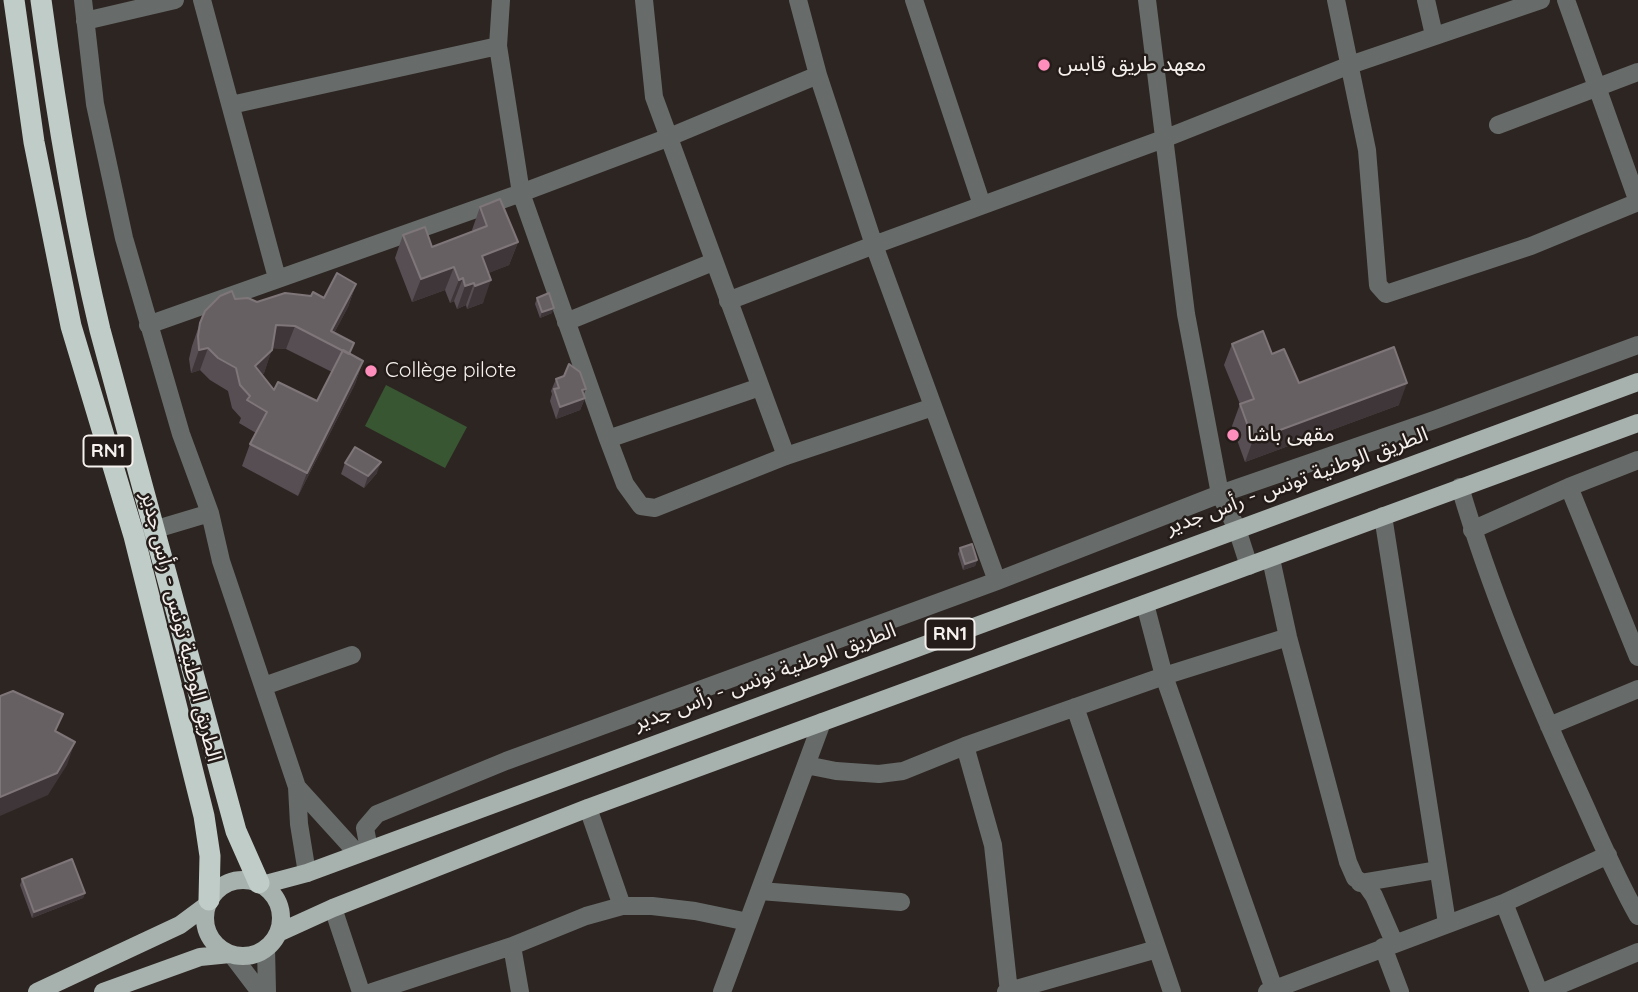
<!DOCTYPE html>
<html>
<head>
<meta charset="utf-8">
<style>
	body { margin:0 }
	canvas { display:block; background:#2d2522 }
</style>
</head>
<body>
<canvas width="1638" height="992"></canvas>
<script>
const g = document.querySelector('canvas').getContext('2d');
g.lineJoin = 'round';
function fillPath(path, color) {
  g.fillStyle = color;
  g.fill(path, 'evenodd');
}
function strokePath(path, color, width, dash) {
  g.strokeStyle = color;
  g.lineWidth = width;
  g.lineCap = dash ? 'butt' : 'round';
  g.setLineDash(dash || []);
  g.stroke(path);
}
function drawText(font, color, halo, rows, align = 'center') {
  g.font = font + ' Quicksand,"Noto Sans Arabic",sans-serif';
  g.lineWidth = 5;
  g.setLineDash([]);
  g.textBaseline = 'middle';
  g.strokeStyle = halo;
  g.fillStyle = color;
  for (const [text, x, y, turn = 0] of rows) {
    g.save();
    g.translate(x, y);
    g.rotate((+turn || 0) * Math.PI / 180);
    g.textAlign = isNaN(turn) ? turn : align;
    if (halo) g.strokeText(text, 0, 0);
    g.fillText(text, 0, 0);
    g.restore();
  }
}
fillPath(new Path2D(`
	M386,385L467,427L445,468L365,426Z`), '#395632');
strokePath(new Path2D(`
	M83,0L95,104L124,238L181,434L210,513L221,561L297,787L299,824L307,873
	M202,0L277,278
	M501,0L498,46L521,193L608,439L625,484L641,506L655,508L786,456L933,407
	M644,0L654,97L786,456
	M798,0L818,75L874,245L997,581
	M914,0L982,205
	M1147,0L1186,314L1220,494L1237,529L1249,566
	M1336,0L1367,150L1378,285L1386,294L1531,246L1638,202
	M1426,0L1434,35
	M1566,0L1638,202
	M85,21L175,0
	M231,105L498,46
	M1498,125L1638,72
	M728,301L874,245L1166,138L1350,65L1541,0
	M566,322L713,262
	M148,325L521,193L667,138L818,75
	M608,439L760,387
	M1460,487C1490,589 1532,689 1576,786C1596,829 1614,874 1638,916
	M1569,487L1638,657
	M1383,516L1447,923
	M1472,530L1569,487L1638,460
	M143,533L210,513
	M1271,559L1288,637L1348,862L1355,878L1367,886L1374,896L1394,942
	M1145,604L1164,676L1274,989
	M264,686L352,655
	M1075,707L1172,992
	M1549,726L1638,689
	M965,746L993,845L1009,992
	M806,765L836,771L879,774L903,771L965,746L1164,676L1288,637
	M297,787L357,853
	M588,808L622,906
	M369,849L365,828L377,814L506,761L997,581L1220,494L1437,419L1638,345
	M1360,883L1437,870
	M760,891L901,902
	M1504,903L1539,992
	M333,908L361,992
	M1383,947L1400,992
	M266,948L267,992
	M232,955L260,992
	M372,992L512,946
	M520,992L512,946L586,916L622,906H652L695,911L748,922
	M722,992L822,722
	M1006,992L1157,949
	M1267,992L1504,903L1608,855
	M1543,992L1638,952`), '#676c6b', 18);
strokePath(new Path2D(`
	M205 918a38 38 0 1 1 76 0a38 38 0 1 1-76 0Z
	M262,885L307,873L1638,382
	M278,933L333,908L588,808L1638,423
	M37,992L180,925L207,905
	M103,992L200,957L230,954`), '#a7b1ae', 18);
strokePath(new Path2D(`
	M14,0L34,142L71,326L134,536L204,816L210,856L209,900
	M41,0C56,111 74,221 100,330L236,831L259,883`), '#c0ccc8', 21);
fillPath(new Path2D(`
	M480,207L518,242L509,265L488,273L483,303L467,309L466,305L457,309L454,301L450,303L445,290L412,302L395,258L403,235L432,247L473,231L472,230Z
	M356,284L348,307L334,333L350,354L363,361L355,384L298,496L242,466L250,444L256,433L239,423L241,418L232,408L228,391L210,380L200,370L191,373L189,359L192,346L200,323L235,299L257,302L324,298ZM272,348L286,349L332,372L317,401L274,390L262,375L264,373Z
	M537,298L552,313L540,318L535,304Z
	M1232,344L1272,354L1299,383L1399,405L1245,462L1232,426L1240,404L1224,365Z
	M556,379L584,396L585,398L580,410L556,419L550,401L552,394L551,391Z
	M345,463L377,473L364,488L341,474Z
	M960,548L977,560L975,566L963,570L958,554Z
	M22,879L85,893L83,898L32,918L20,885Z`), '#564e53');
fillPath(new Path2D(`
	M518,242L509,265L474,279L482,256Z
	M454,267L445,290L412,302L421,279Z
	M463,278L454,301L450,303L459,280Z
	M491,280L483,303L467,309L475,286Z
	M474,283L466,305L457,309L465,286Z
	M356,284L348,307L329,343L331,331Z
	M554,308L552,313L540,318L542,312Z
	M276,325L295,326L286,349L267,348Z
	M208,348L200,370L191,373L199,350Z
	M272,350L264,373L247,389L255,366Z
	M363,361L355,384L298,496L307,473Z
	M1407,383L1399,405L1245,462L1253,440Z
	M586,389L582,399L585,398L580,410L556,419L560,407L582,390Z
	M381,462L377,473L364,488L368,476Z
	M977,560L975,566L963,570L965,564Z
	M75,742L67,765L48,795L0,816V797Z
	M85,893L83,898L32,918L34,912Z`), '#3e3638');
const building = new Path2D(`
	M500,199L518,242L482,256L491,280L475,286L474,283L465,286L463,278L459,280L454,267L421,279L403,235L425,227L432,247L487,226L480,207Z
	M337,273L356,284L331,331L354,343L349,354L295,326L276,325L272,350L255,366L274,390L278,382L317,401L343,350L363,361L307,473L250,444L267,412L247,400L250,396L240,385L236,368L218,358L208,348L199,350L198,336L200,323L205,311L220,296L232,291L235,299L248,298L257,302L285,293L311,296L313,292L324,298Z
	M549,293L554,308L542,312L537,298Z
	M1263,331L1272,354L1284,349L1299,383L1394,347L1407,383L1253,440L1240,404L1254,399L1232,344Z
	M569,364L580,372L586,389L582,390L585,398L560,407L554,389L559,388L556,379L564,376Z
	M355,447L381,462L368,476L345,463Z
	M972,544L977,560L965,564L960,548Z
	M13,691L63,714L55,731L75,742L57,773L0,797V696Z
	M72,859L85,893L34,912L22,879Z`);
fillPath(building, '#676063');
strokePath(building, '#7e7679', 2);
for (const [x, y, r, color] of [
	[1044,65,7,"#fe8ebb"],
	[371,371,7,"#fe8ebb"],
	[1233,435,7,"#fe8ebb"]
]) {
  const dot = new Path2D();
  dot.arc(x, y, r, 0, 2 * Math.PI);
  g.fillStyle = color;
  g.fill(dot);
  strokePath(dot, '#241c19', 2.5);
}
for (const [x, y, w] of [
	[108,451,49],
	[950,634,49]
]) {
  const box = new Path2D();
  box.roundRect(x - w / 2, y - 15.5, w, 31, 5);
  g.fillStyle = '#241c19';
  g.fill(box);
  strokePath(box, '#f6f1ee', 2);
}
drawText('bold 19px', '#f6f1ee', null, [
	["RN1",108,451],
	["RN1",950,634]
]);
drawText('21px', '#f6f1ee', '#241c19', [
	["معهد طريق قابس",1058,65],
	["Collège pilote",385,371],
	["مقهى باشا",1247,435]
], 'left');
drawText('21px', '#f6f1ee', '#241c19', [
	["الطريق الوطنية تونس - رأس جدير",1297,481,-20],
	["الطريق الوطنية تونس - رأس جدير",181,627,76],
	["الطريق الوطنية تونس - رأس جدير",765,677,-20]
]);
</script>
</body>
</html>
